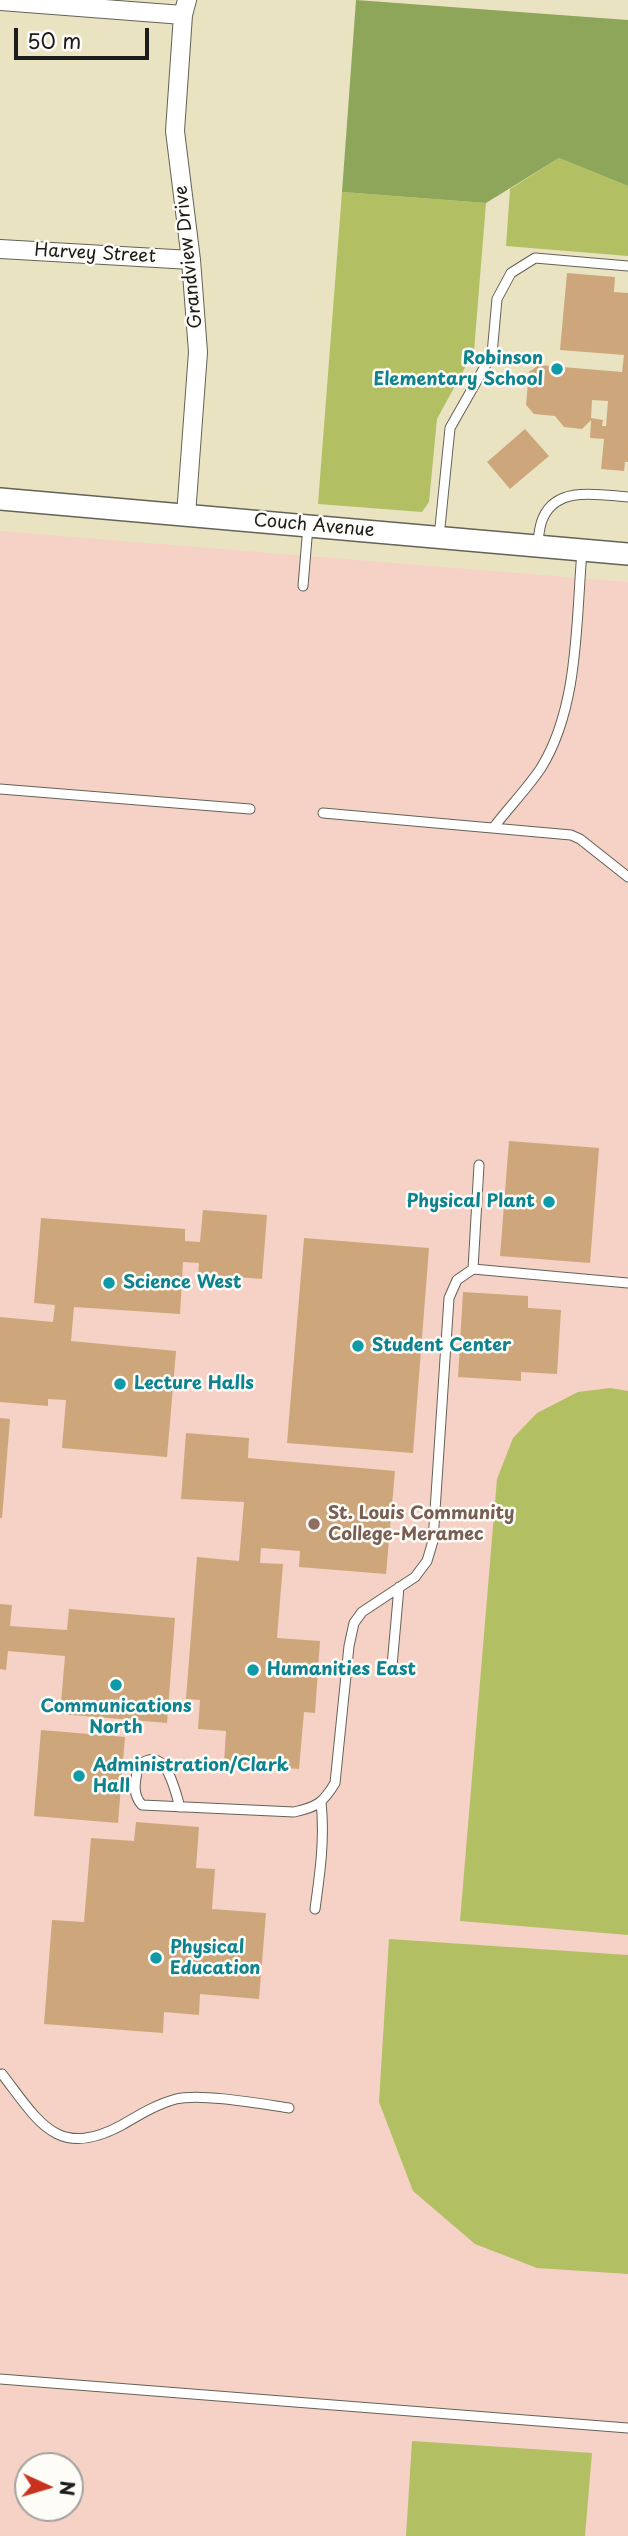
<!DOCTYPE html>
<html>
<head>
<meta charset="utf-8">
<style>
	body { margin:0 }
	#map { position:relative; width:628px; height:2536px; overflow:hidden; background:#eae3c2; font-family:"Playpen Sans",sans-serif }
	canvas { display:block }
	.north { position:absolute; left:14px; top:2452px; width:70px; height:70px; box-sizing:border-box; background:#fdfcf7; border:2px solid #a3a29f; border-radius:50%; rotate:94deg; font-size:19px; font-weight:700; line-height:28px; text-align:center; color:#1c1c1c }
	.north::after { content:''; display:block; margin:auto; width:24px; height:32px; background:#c8321e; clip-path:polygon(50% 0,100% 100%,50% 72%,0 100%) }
	.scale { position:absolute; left:14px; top:28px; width:135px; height:32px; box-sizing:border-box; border:4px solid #1c1c1c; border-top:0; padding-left:9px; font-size:21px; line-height:24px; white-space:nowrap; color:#1c1c1c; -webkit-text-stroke:5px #fdfcf7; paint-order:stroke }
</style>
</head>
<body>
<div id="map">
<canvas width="628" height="2536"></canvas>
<div class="north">N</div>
<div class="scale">50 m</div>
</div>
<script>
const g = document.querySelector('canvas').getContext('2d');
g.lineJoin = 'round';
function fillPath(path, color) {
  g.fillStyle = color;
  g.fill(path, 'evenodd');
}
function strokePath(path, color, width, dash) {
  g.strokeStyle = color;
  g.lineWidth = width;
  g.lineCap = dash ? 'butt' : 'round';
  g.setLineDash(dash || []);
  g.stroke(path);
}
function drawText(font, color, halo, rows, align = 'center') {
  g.font = font + ' "Playpen Sans",sans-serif';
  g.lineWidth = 5;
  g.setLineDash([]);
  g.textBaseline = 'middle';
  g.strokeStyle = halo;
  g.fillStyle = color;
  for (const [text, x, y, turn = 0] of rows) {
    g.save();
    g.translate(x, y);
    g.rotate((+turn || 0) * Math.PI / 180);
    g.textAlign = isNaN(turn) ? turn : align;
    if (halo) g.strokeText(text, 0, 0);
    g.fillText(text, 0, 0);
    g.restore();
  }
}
fillPath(new Path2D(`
	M0,531L628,582V2536H0ZM28,2466H70V2508H28Z`), '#f6d1c5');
fillPath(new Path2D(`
	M559,158L628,186V256L506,246L510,189Z
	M342,192L486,203L474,351L437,419L429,502L422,512L318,504Z
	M610,1388L628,1391V1935L460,1921L497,1479L513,1438L537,1413L578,1392Z
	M389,1939L628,1955V2274L537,2268L475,2244L413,2191L379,2102Z
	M412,2441L592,2453L585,2536H406Z`), '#b2c063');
fillPath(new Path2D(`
	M356,0L628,20V186L559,158L486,203L342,192Z`), '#8da659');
fillPath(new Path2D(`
	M567,273L615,277L614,292L628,293V462H625L624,471L601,469L604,439L590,438L591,420L582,429L564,427L555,416L534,414L526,405L529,372L539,365L622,372L624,355L560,350ZM592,400L608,401L606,426H602L603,420L591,418Z
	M525,429L549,456L510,489L487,462Z
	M509,1141L599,1148L590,1263L500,1256Z
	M203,1210L267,1215L262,1279L198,1274L199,1263L183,1262L180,1314L74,1307L71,1341L176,1351L167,1457L62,1448L66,1400L48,1399V1406L0,1402V1317L53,1322L55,1305L34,1303L41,1218L185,1229V1241L200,1242Z
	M304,1238L429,1248L413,1453L287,1443Z
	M463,1292L528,1296V1308L561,1310L557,1374L521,1372V1381L458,1377Z
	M0,1418L10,1419L2,1518H0Z
	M186,1433L249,1438L248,1458L395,1471L386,1574L299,1567L300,1551L261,1548L260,1563L283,1564L277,1638L320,1641L315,1713L304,1712L299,1769L224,1763L226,1731L198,1729L200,1700L186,1699L197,1557L239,1561L244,1502L181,1499Z
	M0,1604L12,1605L10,1626L67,1630L69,1609L175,1618L167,1723L60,1714L65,1656L8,1651L6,1670L0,1669Z
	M41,1730L125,1737L118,1823L34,1816Z
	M136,1822L199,1827L196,1868L215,1869L212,1909L266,1913L259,1999L200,1994L199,2015L164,2012L163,2033L44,2024L52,1920L84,1922L91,1838L134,1841Z`), '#cda77b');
const service = new Path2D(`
	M439,537L450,428L492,354L497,299L511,273L535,258L628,266
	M537,546C539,537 539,526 543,518C557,485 600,495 628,497
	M303,586L308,526
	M0,789L250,809
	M323,813L571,835L580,839L628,877
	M494,827C509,807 527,789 541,768C579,707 576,621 582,551
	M473,1269L628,1283
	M392,1666L399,1587
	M180,1807C174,1788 166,1743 138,1766C136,1780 131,1793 142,1805L294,1812C317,1807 323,1803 335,1783L349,1646L354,1623L362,1612L415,1577L427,1561L433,1541L449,1298L457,1280L473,1269L479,1165
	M315,1909C320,1873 325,1838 321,1802
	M2,2074C39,2122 57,2160 122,2125C139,2115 157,2104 176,2099C201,2093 262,2104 289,2108
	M0,2379L628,2428`);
const minor = new Path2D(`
	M0,1L183,15
	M0,249L191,260
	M186,515L198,352L191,260L175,131L183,15L187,0`);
const tertiary = new Path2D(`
	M0,499L628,554`);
strokePath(service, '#646256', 11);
strokePath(minor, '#646256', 20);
strokePath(tertiary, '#646256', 24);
strokePath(service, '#fff', 9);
strokePath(minor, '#fff', 18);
strokePath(tertiary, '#fff', 21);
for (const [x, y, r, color] of [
	[557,369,7,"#0f9aa8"],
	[549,1202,7,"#0f9aa8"],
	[109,1283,7,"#0f9aa8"],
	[358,1346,7,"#0f9aa8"],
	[120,1384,7,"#0f9aa8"],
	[314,1524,7,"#8d6e63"],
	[253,1670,7,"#0f9aa8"],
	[116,1685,7,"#0f9aa8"],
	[79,1776,7,"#0f9aa8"],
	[156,1958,7,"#0f9aa8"]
]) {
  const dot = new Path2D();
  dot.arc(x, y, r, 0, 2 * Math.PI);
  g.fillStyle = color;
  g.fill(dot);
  strokePath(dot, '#fdfcf7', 2.5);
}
drawText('18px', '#1c1c1c', '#fdfcf7', [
	["Harvey Street",95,254,3],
	["Grandview Drive",189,257,-96],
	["Couch Avenue",314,526,5]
]);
drawText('bold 18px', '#0d838f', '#fdfcf7', [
	["Robinson",543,359,"right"],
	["Elementary School",543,380,"right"],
	["Physical Plant",535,1202,"right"],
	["Science West",123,1283],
	["Student Center",372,1346],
	["Lecture Halls",134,1384],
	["Humanities East",267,1670],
	["Communications",116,1707,"center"],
	["North",116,1728,"center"],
	["Administration/Clark",93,1766],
	["Hall",93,1787],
	["Physical",170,1948],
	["Education",170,1969]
], 'left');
drawText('bold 18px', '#785e54', '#fdfcf7', [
	["St. Louis Community",328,1514],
	["College-Meramec",328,1535]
], 'left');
</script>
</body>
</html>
